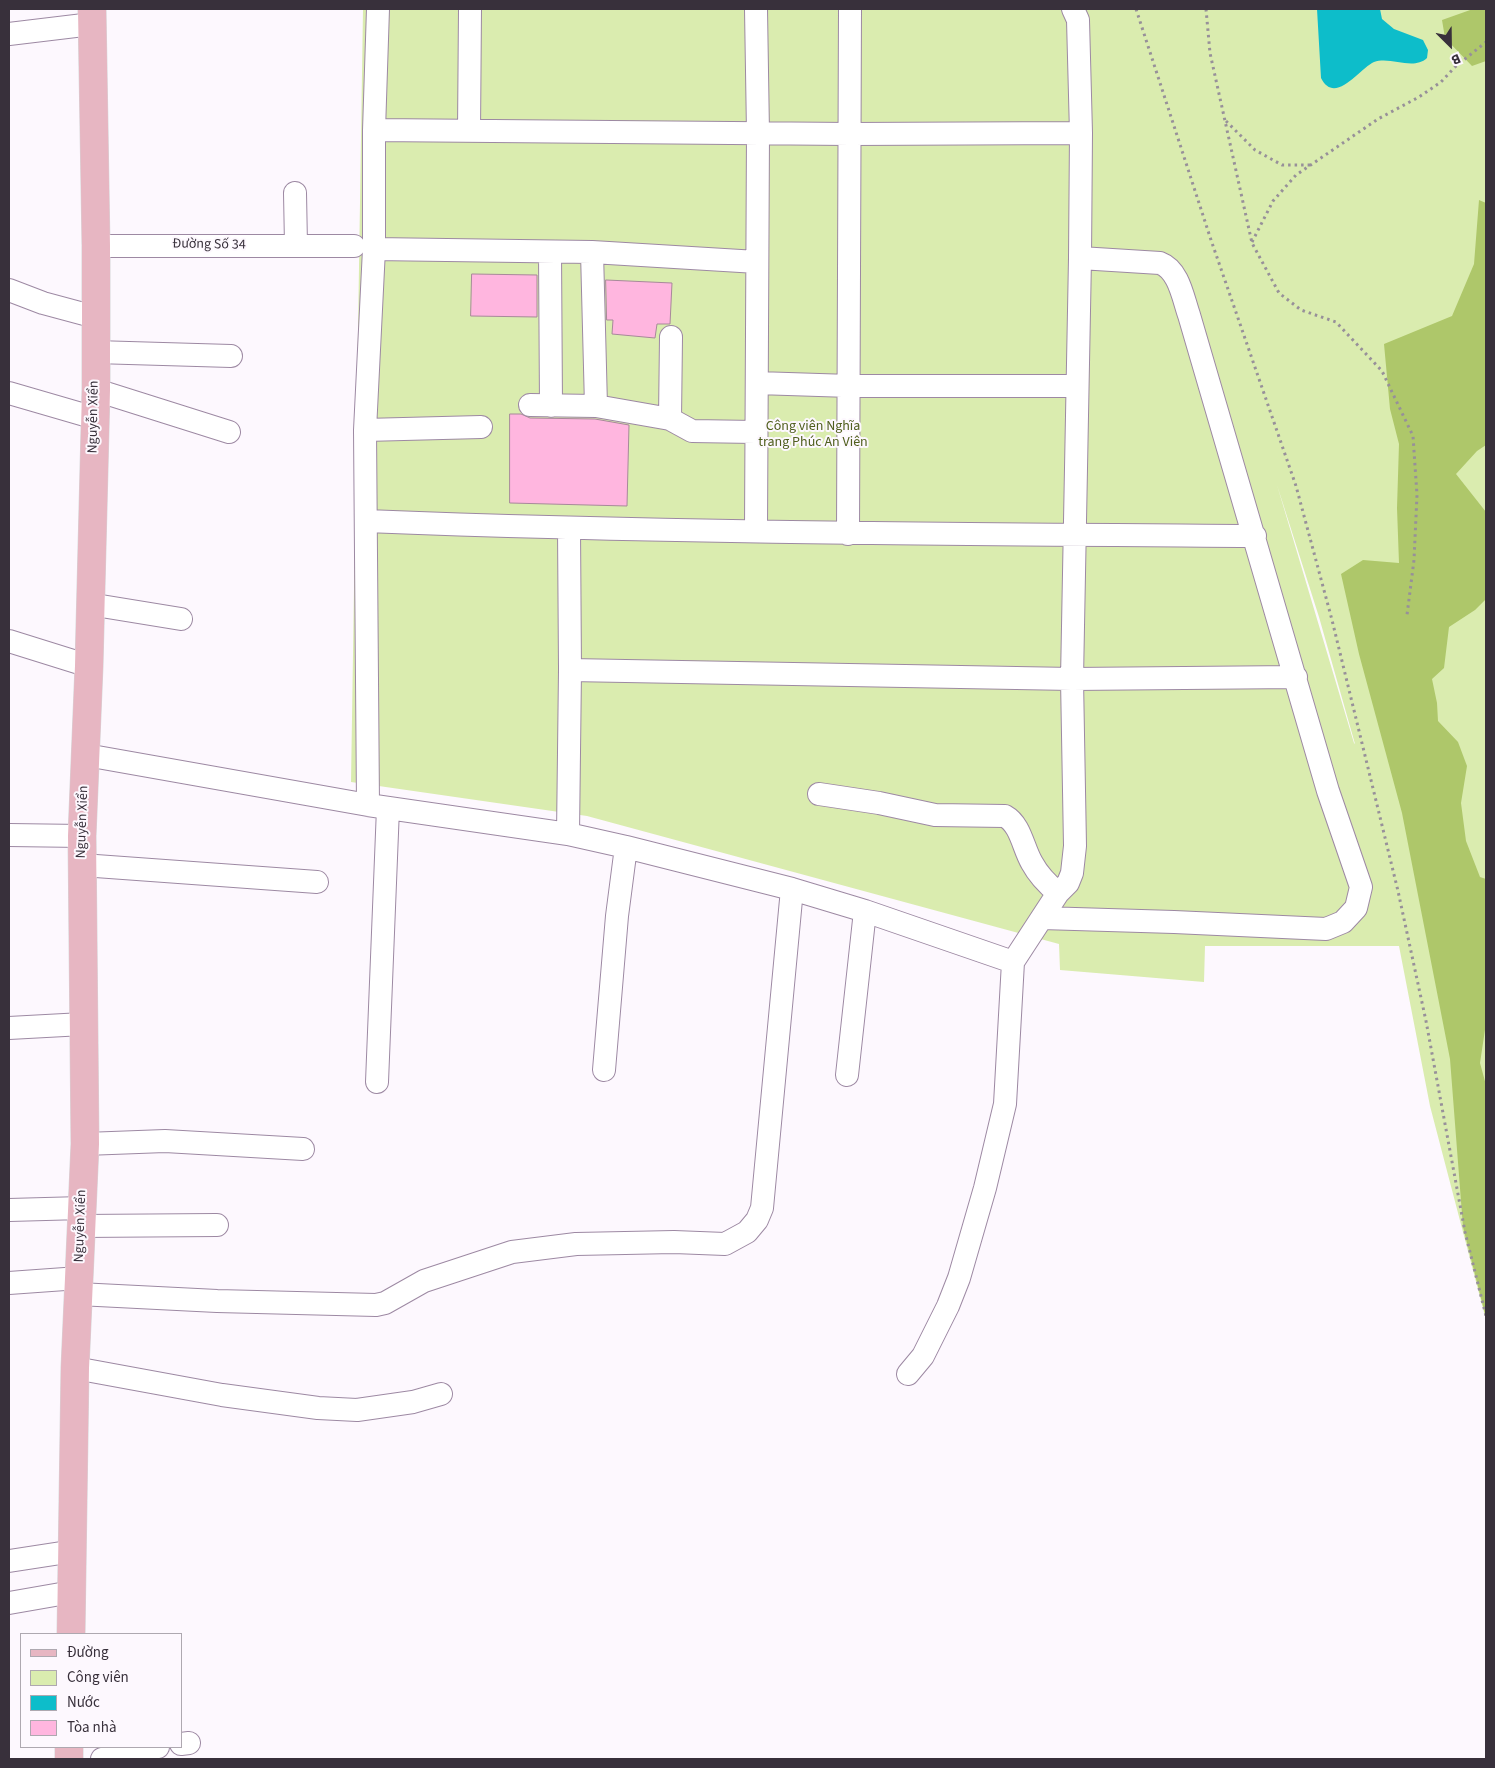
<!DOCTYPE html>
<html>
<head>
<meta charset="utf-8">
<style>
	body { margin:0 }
	#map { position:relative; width:1495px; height:1768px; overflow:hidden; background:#fdf8fe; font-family:"Source Sans 3",sans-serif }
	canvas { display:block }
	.frame { position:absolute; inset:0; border:10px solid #38303b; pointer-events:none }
	.legend { position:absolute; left:20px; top:1633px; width:162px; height:115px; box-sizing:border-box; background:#fdf8fe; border:1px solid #aea8b0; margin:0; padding:6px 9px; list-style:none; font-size:15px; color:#38303b }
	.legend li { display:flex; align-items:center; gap:10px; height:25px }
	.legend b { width:25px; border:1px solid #aea8b0 }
	.north { position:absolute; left:1425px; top:20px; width:50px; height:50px; -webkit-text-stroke:4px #fdf8fe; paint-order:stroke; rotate:157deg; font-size:14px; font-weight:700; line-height:20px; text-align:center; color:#38303b }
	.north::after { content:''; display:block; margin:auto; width:18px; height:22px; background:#38303b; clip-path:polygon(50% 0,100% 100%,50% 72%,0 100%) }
</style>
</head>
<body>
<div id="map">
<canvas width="1495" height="1768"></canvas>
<div class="frame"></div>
<ul class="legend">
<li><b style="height:6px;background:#e7b6c2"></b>Đường</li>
<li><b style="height:14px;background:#daecaf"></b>Công viên</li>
<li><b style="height:14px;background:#0dbdca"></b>Nước</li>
<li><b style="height:14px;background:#ffb6df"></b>Tòa nhà</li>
</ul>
<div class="north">B</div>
</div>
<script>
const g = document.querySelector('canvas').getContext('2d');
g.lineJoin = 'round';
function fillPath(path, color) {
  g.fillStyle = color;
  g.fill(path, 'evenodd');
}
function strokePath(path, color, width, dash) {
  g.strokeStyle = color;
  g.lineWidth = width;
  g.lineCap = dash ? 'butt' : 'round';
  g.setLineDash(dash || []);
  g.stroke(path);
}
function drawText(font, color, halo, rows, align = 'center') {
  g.font = font + ' "Source Sans 3",sans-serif';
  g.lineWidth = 4;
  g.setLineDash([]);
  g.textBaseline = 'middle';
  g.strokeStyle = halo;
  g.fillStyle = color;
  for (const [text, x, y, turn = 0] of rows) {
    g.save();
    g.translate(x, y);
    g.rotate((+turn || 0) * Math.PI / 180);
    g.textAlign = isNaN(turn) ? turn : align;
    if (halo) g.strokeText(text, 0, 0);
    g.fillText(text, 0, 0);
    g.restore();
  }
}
fillPath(new Path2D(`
	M363,9H1486V1320L1430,1106L1399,946H1205L1204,982L1060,970L1059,944L587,816L351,782ZM1277,485L1319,617L1355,744L1354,743Z`), '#daecaf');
fillPath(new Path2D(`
	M1473,9H1486V61L1472,66L1445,38L1442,20Z
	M1479,200L1486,203V445L1477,451L1456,474L1486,512V599L1475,610L1449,627L1444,668L1432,679L1437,703L1438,721L1458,742L1467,766L1461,803L1466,841L1480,877L1486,879V1023L1480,1063L1486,1085V1318L1463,1227L1450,1059L1402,813L1359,654L1341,574L1363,560L1399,563L1397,508L1399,444L1390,409L1384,344L1452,316L1474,264Z`), '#aec76a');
fillPath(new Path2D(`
	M1317,9H1380L1382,19L1394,29L1423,40L1428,50L1427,58C1413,71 1391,56 1374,62C1360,68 1335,106 1321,78Z`), '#0dbdca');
const building = new Path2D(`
	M472,274L537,275V317L471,316Z
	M606,280L672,283L670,324H657L655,338L612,334L613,320H607Z
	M510,414H521L530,418L595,419L629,425L627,506L510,503Z`);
fillPath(building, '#ffb6df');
strokePath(building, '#a8899a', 1);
const minor = new Path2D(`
	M9,34L92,24
	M374,130L850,134L1081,133
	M469,131L470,9
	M295,193L296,245
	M96,246H354
	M374,249L592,252L757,262
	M550,252L551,406
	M592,252L596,406
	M9,290L43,303L95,317
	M95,352L231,356
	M757,383L850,386H1077
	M96,390L229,432
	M9,393L95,418
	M530,405L596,406L670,419L692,431L755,432
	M670,419L671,337
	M365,430L481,427
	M366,521C662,533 958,534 1255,536
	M756,530L758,133L756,9
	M848,534L850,9
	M89,604L181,619
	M9,641L89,666
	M570,670L1072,679L1296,677
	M86,755L368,805L568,834L626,847L792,889L865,911L1013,962L1005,1104L985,1188L959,1278L948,1306L923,1356L908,1374
	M819,794L879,803L935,815L1005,816C1021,825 1023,848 1032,863C1039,876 1047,884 1058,893
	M368,805L365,430L374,249V130L378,9
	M568,834L570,670L569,529
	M9,835L82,836
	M82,865L317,882
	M1042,918L1174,922L1326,929L1343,922L1356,908L1361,887L1328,791L1189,315C1183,298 1179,270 1160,263L1080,258
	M1013,962L1058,893L1068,883L1072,873L1075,846L1072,679L1080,258L1081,133L1078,20L1073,9
	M9,1028L83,1024
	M604,1070L617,916L626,847
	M847,1075L865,911
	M377,1082L388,808
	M85,1144L165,1141L303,1149
	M9,1210L82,1208
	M81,1226L217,1225
	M9,1283L79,1278
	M78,1294L217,1301L376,1305L385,1303L424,1281L512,1252L576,1244L674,1242L725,1244L747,1232L757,1220L762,1208L792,889
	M75,1368L222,1395L318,1408L357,1410L413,1402L441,1394
	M9,1561L74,1551
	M9,1603L72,1592
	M181,1744L189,1743
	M102,1759L158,1747`);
const major = new Path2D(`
	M71,1634L75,1368L85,1144L82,836L89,666L96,390V246L92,9
	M69,1759V1747`);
strokePath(minor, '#9d89a3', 24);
strokePath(major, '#d7d6d8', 29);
strokePath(new Path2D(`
	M1136,9L1211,240L1296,486L1332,620L1398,891L1426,1021L1465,1232L1486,1316
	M1206,9L1210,53L1252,243L1279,293L1301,310L1336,322L1382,371L1413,436L1417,495L1414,560L1407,615
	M1226,121L1255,150L1282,165H1310
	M1252,242L1273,201L1296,175L1378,119L1419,97L1441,82L1455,67L1486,42`), '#979099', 3, [2.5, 4]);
strokePath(minor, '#fff', 22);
strokePath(major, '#e7b6c2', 28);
drawText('14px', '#38303b', '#fdf8fe', [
	["Đường Số 34",209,245,1],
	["Nguyễn Xiển",94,417,-89],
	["Nguyễn Xiển",83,822,-88],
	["Nguyễn Xiển",81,1226,-88]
]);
drawText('14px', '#505f1e', '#fdf8fe', [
	["Công viên Nghĩa",813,427],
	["trang Phúc An Viên",813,443]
]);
</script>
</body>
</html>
